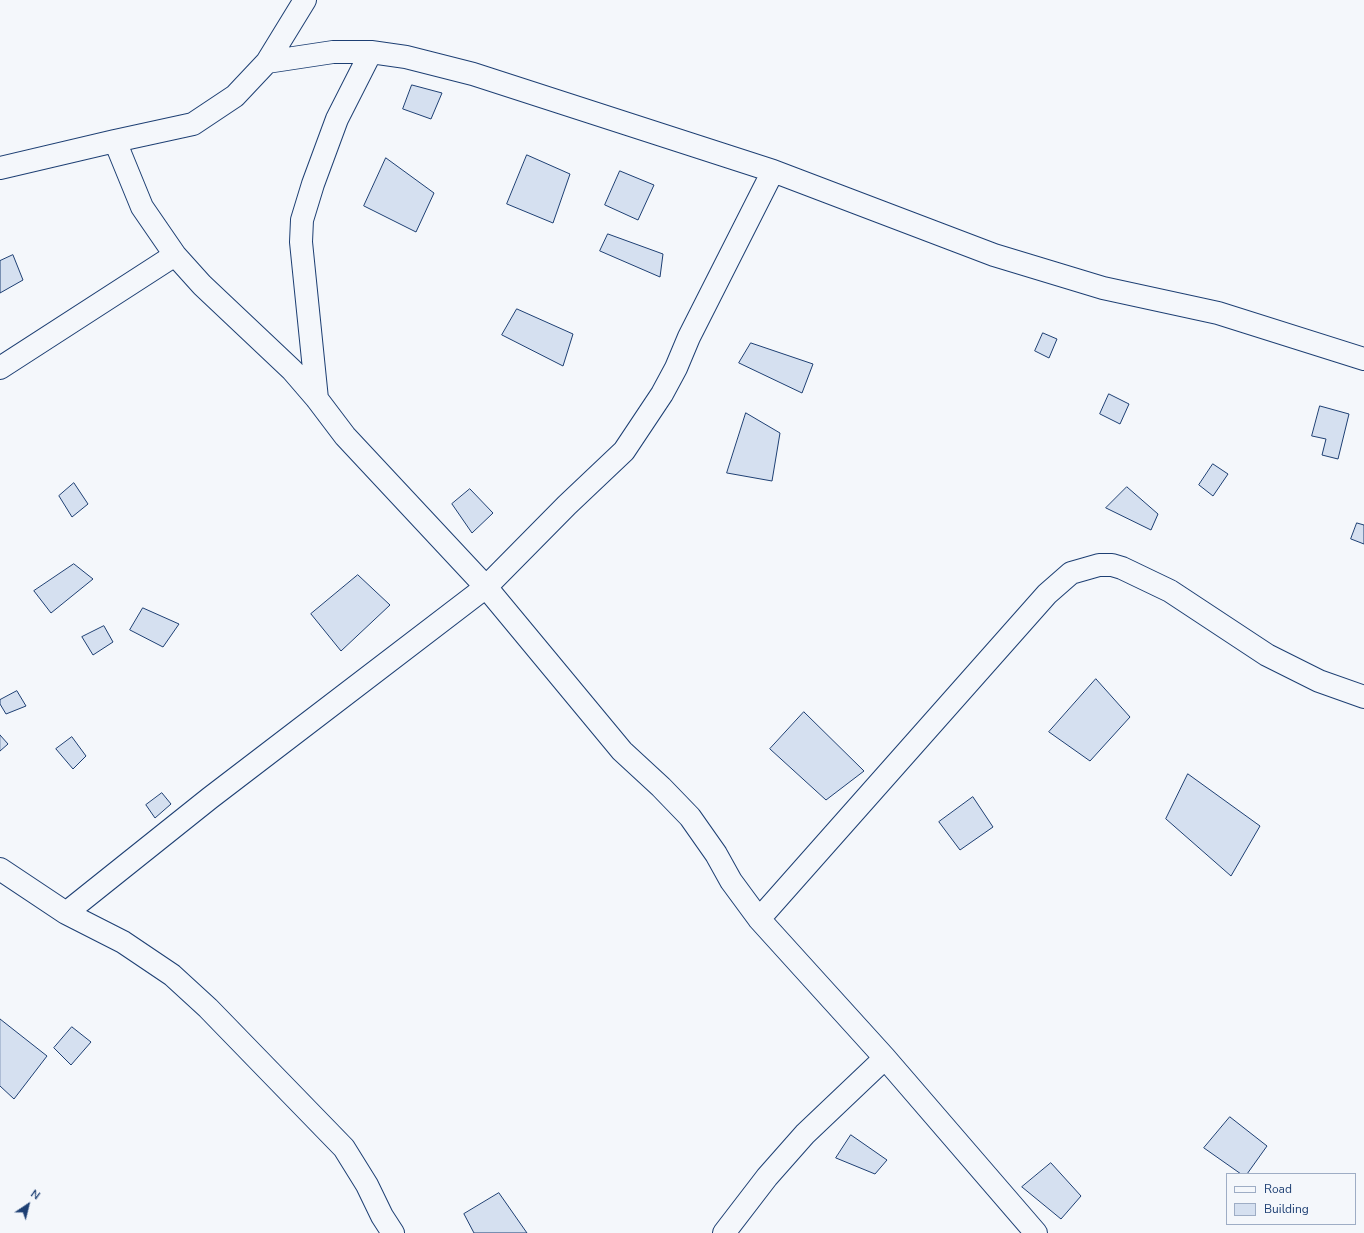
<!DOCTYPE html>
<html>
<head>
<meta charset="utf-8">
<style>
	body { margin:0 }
	#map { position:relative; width:1364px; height:1233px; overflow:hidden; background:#f4f7fb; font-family:"Nunito Sans",sans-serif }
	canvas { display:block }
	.legend { position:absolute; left:1226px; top:1173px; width:130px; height:52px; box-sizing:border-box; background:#f4f7fb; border:1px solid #9eadc5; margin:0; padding:5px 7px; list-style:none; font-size:12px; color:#1d3f73 }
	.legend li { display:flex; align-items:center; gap:8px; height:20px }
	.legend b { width:20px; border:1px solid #9eadc5 }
	.north { position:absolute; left:8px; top:1185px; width:40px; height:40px; -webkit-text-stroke:3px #f4f7fb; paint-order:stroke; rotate:35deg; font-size:11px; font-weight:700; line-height:16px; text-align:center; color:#1d3f73 }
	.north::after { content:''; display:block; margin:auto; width:14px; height:18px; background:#1d3f73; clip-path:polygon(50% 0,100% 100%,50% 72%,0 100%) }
</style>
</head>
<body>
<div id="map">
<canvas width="1364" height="1233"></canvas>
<ul class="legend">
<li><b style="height:5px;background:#f4f7fb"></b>Road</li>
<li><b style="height:11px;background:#d5e0f0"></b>Building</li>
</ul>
<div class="north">N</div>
</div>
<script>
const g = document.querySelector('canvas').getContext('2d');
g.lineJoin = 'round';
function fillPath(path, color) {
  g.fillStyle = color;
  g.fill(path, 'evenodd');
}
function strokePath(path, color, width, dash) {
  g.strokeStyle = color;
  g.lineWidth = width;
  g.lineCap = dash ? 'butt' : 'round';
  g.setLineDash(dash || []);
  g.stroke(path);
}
const building = new Path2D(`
	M412,85L442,93L431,119L403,109Z
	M527,155L570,174L553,223L507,204Z
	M386,158L434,193L416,232L364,206Z
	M620,171L654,185L638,220L605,205Z
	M608,234L663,254L660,277L600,251Z
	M13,255L23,280L0,293V261Z
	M517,309L573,334L563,366L502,335Z
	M1043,333L1057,339L1049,358L1035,351Z
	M751,343L813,364L802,393L739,363Z
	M1109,394L1129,404L1120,424L1100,414Z
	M1320,406L1349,414L1338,459L1322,455L1326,439L1312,436Z
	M746,413L780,433L772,481L727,473Z
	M1213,464L1228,474L1213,496L1199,485Z
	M74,483L88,504L72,517L59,496Z
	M1127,487L1158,514L1151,530L1106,508Z
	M470,489L493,513L472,533L452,504Z
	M1357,523L1364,525V544L1351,539Z
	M74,564L93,579L51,613L34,591Z
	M358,575L390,605L341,651L311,614Z
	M143,608L179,624L163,647L130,630Z
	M104,626L113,642L93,655L82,637Z
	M1096,679L1130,717L1090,761L1049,732Z
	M17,691L26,706L6,714L0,704V700Z
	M804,712L864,771L826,800L770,749Z
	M0,735L8,744L0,751Z
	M72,737L86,756L73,769L56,749Z
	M1188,774L1260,826L1231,876L1166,819Z
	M162,793L171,804L155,818L146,805Z
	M973,797L993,827L960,850L939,822Z
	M0,1019L47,1056L14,1099L0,1086Z
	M72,1027L91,1042L71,1065L54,1048Z
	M1230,1117L1267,1146L1247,1174H1241L1204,1148Z
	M851,1135L887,1160L875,1174L836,1158Z
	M1051,1163L1081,1196L1061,1219L1022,1187Z
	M499,1193L527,1233H474L464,1214Z`);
fillPath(building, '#d5e0f0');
strokePath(building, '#1d3f73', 1);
const minor = new Path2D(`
	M305,0L267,62L235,96L193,124L115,141L142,207L175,255L202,285L292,370L317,399L345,436L486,587L622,751L661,787L690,817L716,854L731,881L759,919L885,1058L1036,1233
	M267,62L333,52H371L406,57L473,74L773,171L994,255L1103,288L1218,313L1364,359
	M0,168L115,141
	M0,368L175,255
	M317,399L301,242L302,220L313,184L337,119L371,52
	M0,869L66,913L123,942L172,975L208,1008L344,1148L367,1185L382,1216L393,1233
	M66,913L210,798L486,587L567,505L624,451L662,394L676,368L689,337L773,171
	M759,919L1047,594L1071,573L1099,565H1112L1122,568L1170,591L1267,655L1319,681L1364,697
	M724,1233L767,1177L805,1134L885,1058`);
strokePath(minor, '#1d3f73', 24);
strokePath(minor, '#f4f7fb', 22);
</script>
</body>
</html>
